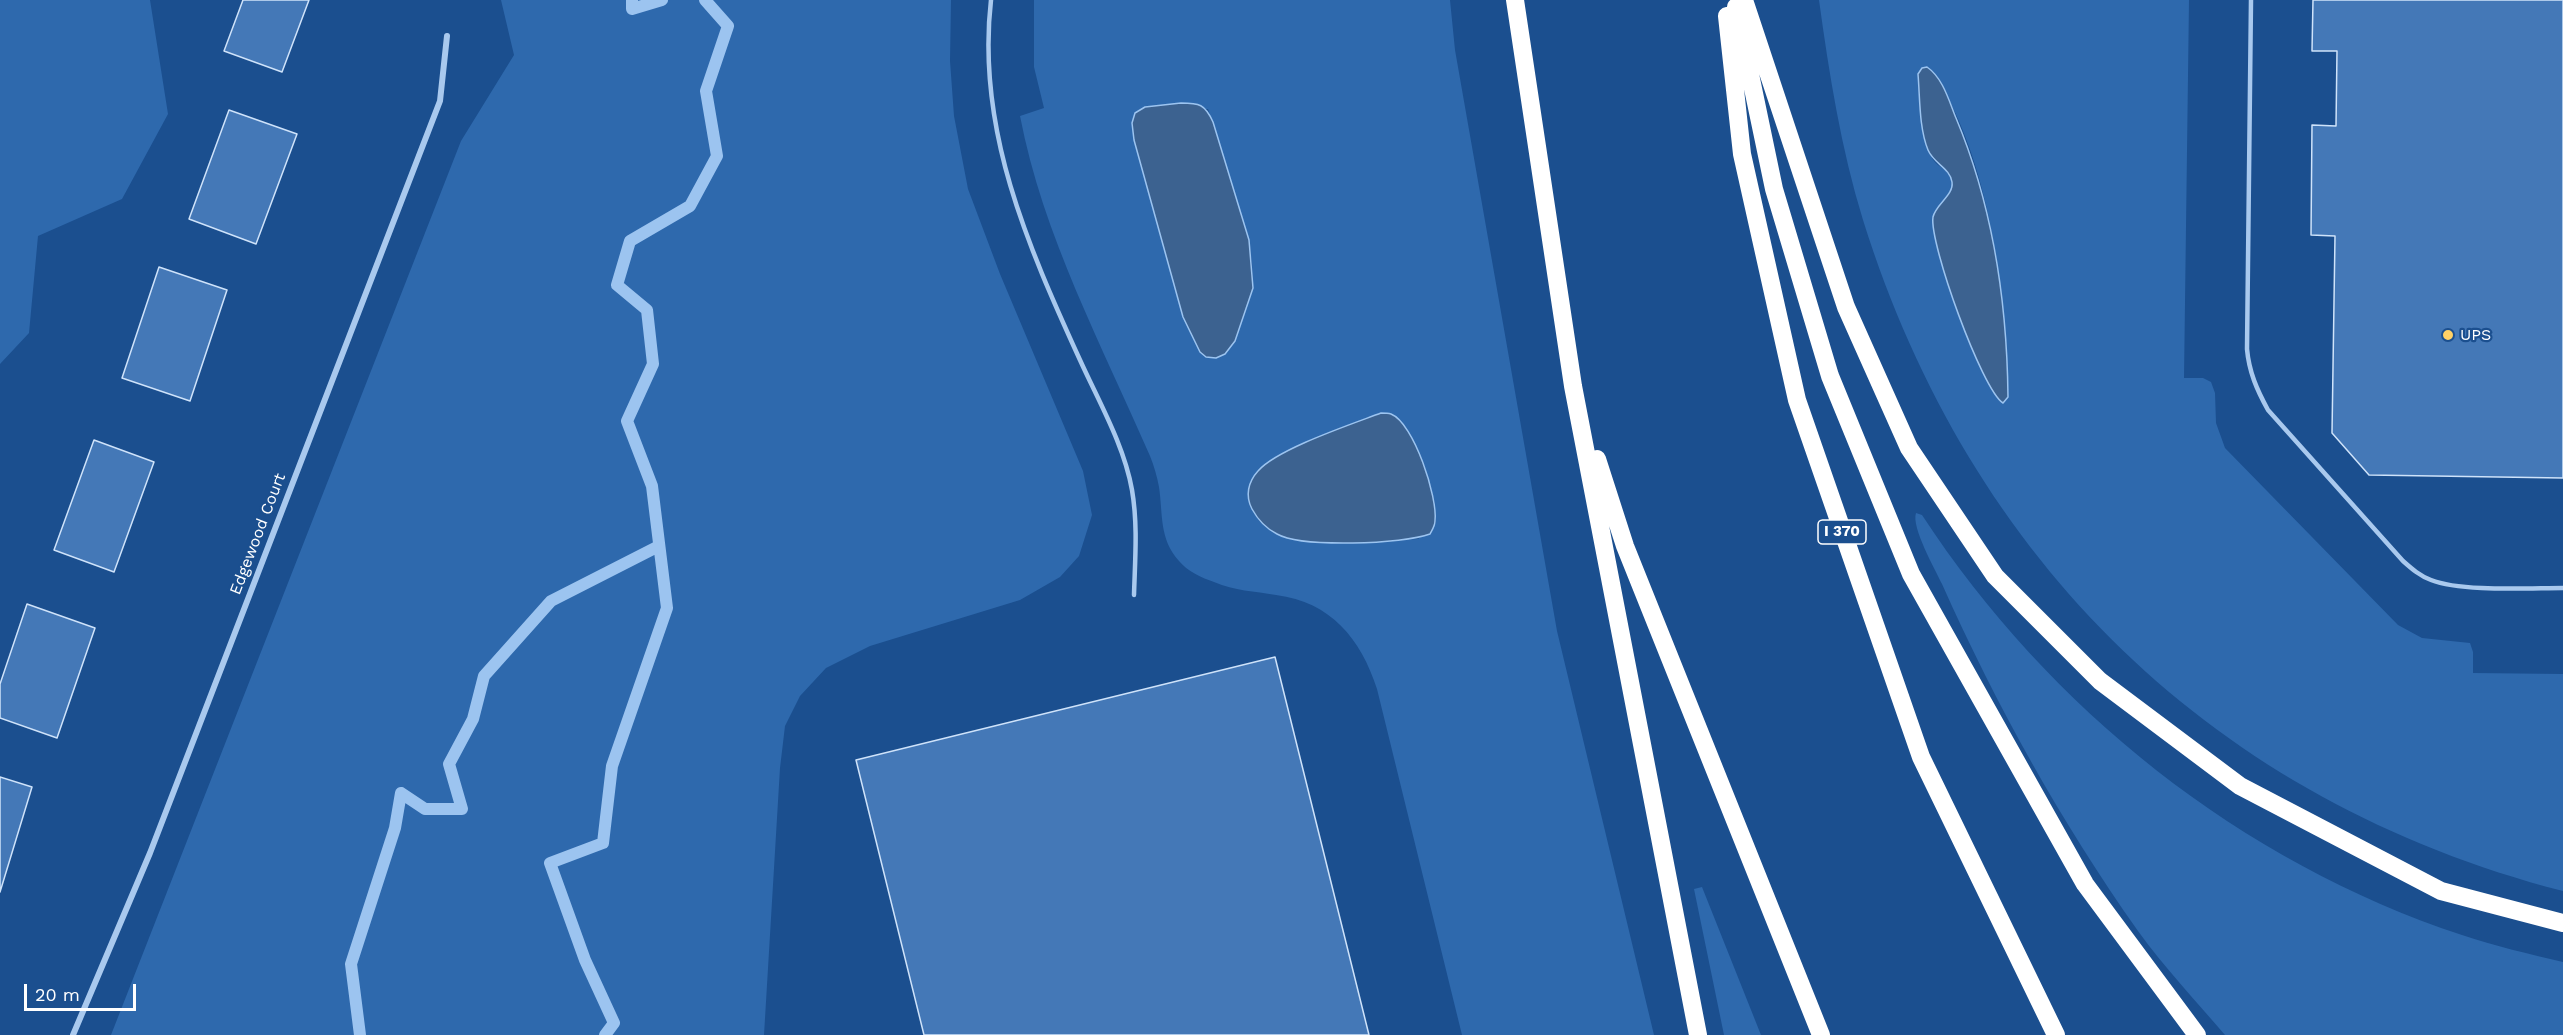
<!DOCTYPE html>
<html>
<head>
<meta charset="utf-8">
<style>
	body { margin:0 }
	#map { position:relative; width:2563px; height:1035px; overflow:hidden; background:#1b4f8f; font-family:"Work Sans",sans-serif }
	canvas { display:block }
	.scale { position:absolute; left:24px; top:984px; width:112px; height:27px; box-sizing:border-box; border:3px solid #fff; border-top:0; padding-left:8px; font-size:18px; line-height:21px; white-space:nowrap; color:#fff; -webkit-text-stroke:4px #1b4f8f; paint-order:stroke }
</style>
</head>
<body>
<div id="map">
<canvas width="2563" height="1035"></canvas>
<div class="scale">20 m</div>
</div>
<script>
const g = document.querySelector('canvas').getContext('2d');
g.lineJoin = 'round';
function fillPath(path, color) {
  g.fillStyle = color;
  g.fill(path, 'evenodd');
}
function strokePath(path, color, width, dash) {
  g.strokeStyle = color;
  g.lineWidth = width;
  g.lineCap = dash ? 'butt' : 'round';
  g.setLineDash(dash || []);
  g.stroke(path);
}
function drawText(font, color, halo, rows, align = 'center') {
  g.font = font + ' "Work Sans",sans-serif';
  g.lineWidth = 4.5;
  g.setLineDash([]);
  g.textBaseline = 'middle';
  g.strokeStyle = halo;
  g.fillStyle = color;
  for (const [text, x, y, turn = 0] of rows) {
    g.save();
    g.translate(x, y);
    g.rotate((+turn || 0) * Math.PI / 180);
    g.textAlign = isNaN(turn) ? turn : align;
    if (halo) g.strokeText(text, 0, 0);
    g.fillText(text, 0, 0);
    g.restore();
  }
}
fillPath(new Path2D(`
	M0,0H150L168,114L122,199L38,236L29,333L0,364Z
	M501,0H951L950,61L954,116L968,189L1000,274L1083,471L1092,515L1079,556L1060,577L1020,600L870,646L826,668L800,696L785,726L780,768L764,1035H111L461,141L514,55Z
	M1034,0H1450L1455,50L1557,631L1654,1035H1462L1377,689C1361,639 1331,602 1276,595C1254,591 1235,591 1214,582C1202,578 1187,571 1179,561C1159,539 1163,514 1159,487C1157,476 1154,466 1150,456C1102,345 1043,236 1020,116L1044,108L1034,67ZM1208,109L1249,240L1252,264L1253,288L1235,341L1183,317L1134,140L1132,123L1135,113ZM1423,461L1435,503L1436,523L1418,539L1360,542L1309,541Z
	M1819,0H2189L2184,378H2203L2211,382L2215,393L2216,423L2225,448L2398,625L2422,638L2470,643L2473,652V673L2563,674V891C2215,801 1970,562 1863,220C1841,149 1829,73 1819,0ZM1930,69C1989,151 2007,298 2008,397L1992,389L1951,294L1941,203C1945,197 1953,191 1952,183C1951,169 1937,168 1932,158C1920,137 1920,98 1918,74Z
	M1916,513L1922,515C2049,709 2241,862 2462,935C2495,946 2529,954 2563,962V1035H2225C2196,1001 2164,967 2138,931C2061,822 1996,705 1942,584C1935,569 1911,527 1916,513Z
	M1702,887L1761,1035H1724L1694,889Z`), '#2e69ad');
const water = new Path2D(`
	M1927,67C1943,78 1949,101 1956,118C1993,206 2007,302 2008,397L2003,403C1982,390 1929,243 1933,217C1936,204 1954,195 1952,182C1950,168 1934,164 1928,150C1919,128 1920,98 1918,74L1922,68Z
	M1181,103C1199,103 1205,104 1213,122L1249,240L1253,288L1235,341L1225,354L1216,358L1206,357L1200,352L1183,317L1134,140L1132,123L1135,113L1145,107Z
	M1381,413C1384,413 1388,413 1391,414C1414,423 1438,498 1435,521C1435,526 1432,530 1430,534C1403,544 1302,548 1277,534C1265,528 1258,520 1252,509C1245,496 1248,482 1258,471C1277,449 1352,424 1381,413Z`);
fillPath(water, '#3c6290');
strokePath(water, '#9cc4f0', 1.5);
strokePath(new Path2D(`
	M632,0V9L662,0
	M360,1035L351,964L395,828L401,793L425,809H462L449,764L473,719L484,676L551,601L657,547
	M605,1035L614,1023L585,960L550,863L603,843L612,766L667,608L652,486L627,421L653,364L647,310L617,285L630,241L690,206L717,156L706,91L728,26L705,0`), '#9cc4f0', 12);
const building = new Path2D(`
	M243,0H309L282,72L224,51Z
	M2313,0H2563V478L2369,475L2332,433L2335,236L2311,235L2312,125L2336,126L2337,51H2312Z
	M229,110L297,134L256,244L189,219Z
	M159,267L227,290L190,401L122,378Z
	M94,440L154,462L114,572L54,550Z
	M27,604L95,628L57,738L0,718V684Z
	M1275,657L1369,1035H924L856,760Z
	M0,777L32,787L0,892Z`);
fillPath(building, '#4478b7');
strokePath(building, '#cfe3fa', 1.5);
strokePath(new Path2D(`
	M991,0C976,129 1028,246 1080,360C1099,402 1124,445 1132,490C1138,525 1135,560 1134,595
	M2251,0L2247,349C2249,372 2257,390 2268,410L2403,561C2412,569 2420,576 2431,580C2461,592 2528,588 2563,588`), '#a9c9ee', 4.5);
strokePath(new Path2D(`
	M73,1035L150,853L440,101L447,36`), '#a9c9ee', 6);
strokePath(new Path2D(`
	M1515,0L1573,386L1698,1035
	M1744,0L1846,307L1909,448L1995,576L2100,681L2240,786L2441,891L2563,923
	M1736,7L1774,189L1830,376L1911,574L2085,884L2197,1035
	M1727,16L1742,154L1797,400L1921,757L2056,1035
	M1597,459L1625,546L1821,1035`), '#fff', 18);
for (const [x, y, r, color] of [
	[2448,335,6,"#ffd166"]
]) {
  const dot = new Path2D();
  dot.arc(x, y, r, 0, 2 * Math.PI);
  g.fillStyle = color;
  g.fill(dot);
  strokePath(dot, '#1b4f8f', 2);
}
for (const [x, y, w] of [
	[1842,532,48]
]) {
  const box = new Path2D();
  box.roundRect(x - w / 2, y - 12, w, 24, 4.5);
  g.fillStyle = '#1b4f8f';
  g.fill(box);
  strokePath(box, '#fff', 1.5);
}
drawText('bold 15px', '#fff', null, [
	["I 370",1842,532]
]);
drawText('16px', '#fff', '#1b4f8f', [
	["UPS",2460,335]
], 'left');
drawText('16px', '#fff', '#1b4f8f', [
	["Edgewood Court",258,534,-69]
]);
</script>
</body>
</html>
